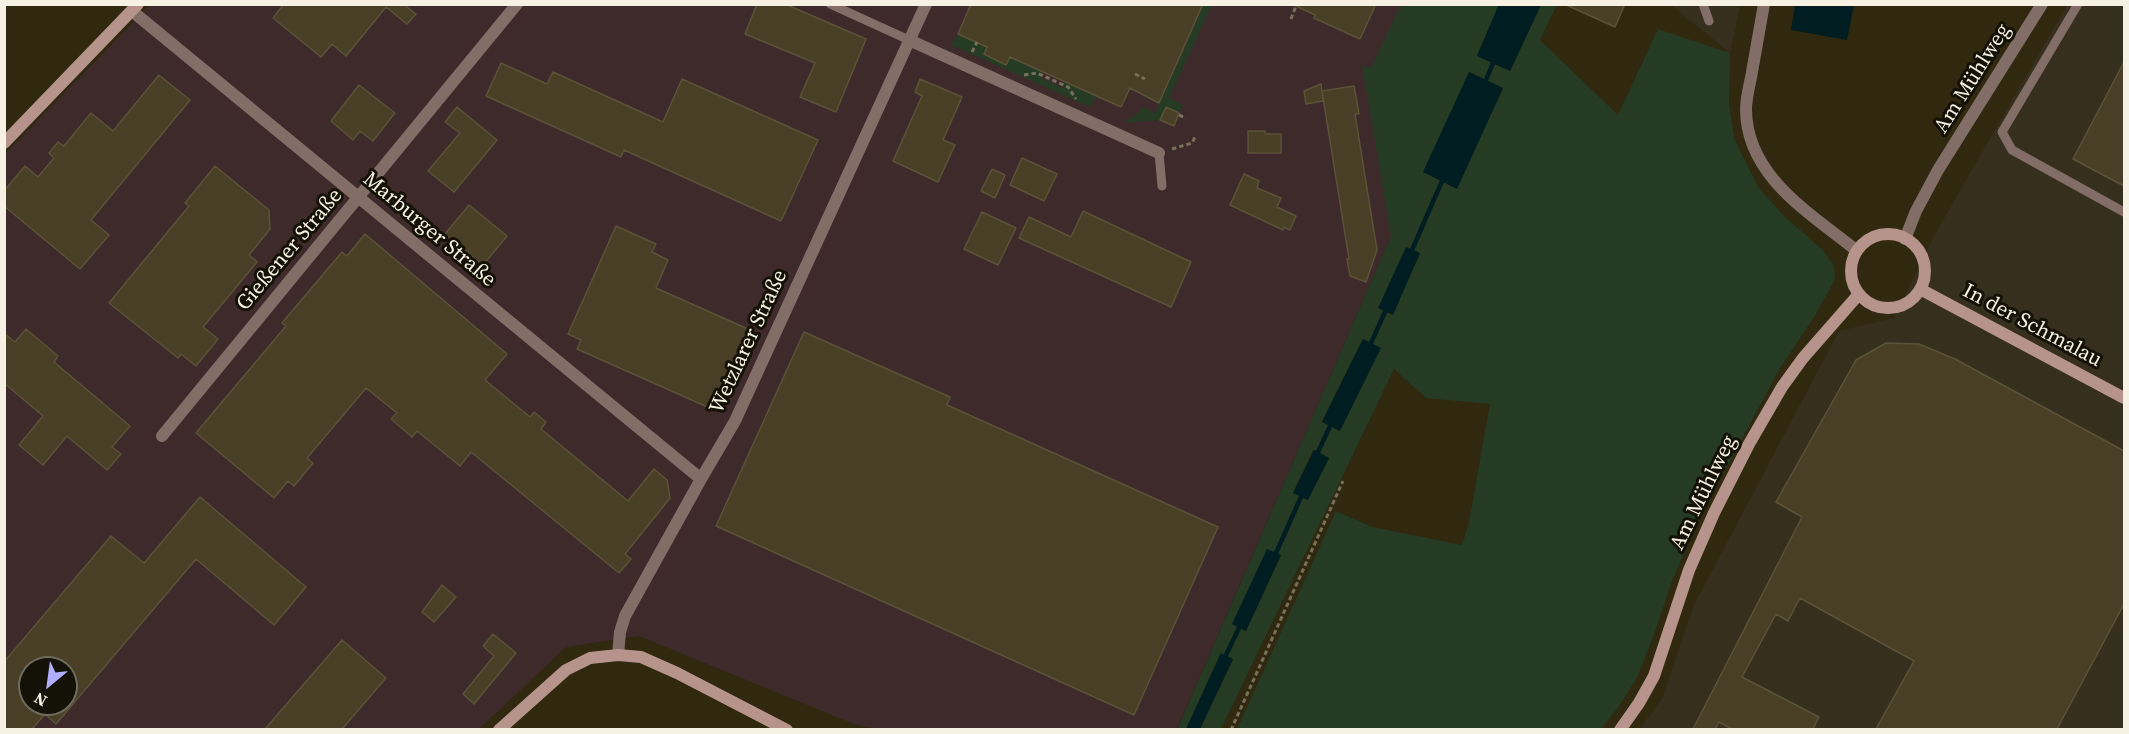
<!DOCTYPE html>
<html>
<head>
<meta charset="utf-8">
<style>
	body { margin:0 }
	#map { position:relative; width:2129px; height:734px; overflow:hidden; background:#30280f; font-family:"Source Serif 4",serif }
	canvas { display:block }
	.frame { position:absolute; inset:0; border:6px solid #f6f1e2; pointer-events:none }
	.north { position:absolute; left:18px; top:656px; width:60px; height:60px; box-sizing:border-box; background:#141107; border:2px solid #6e6b5f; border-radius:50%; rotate:209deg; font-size:16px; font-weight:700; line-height:24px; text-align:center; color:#f6f1e2 }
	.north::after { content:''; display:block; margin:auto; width:21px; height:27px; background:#b0aefa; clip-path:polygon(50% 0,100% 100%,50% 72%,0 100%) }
</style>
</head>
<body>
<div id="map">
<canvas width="2129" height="734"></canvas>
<div class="frame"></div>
<div class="north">N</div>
</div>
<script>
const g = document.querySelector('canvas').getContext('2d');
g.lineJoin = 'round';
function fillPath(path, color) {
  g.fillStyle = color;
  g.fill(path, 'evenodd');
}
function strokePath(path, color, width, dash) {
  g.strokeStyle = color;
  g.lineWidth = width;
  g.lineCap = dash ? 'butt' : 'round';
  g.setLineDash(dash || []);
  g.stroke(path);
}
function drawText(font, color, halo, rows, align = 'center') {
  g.font = font + ' "Source Serif 4",serif';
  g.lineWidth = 6;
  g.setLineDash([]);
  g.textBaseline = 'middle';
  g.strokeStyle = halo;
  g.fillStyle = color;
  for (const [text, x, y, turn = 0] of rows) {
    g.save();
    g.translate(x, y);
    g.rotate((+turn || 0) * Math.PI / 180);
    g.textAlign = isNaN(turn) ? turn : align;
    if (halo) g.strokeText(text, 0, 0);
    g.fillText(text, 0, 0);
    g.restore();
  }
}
fillPath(new Path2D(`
	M1671,5H1740L1730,53Z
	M2067,5H2124V729L1639,730L1663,697L1694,605L1839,331L1894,318L1935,234Z`), '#372f1e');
fillPath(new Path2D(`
	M150,5H1487L1391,236L1177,729L882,730L856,725L639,636L566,647L479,729H5L4,155ZM30,668H66V704H30Z`), '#3e2a2a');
fillPath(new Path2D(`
	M1203,5H1212L1169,98L1183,105L1179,113L1166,108L1160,120L1125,123C1130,116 1139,115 1143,107L1155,113Z
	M1401,5H1499L1477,55L1510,71L1541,5H1557L1540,40L1618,115L1658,29L1730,53L1729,105L1735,141L1758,187L1785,217L1824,251L1834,266L1835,279L1816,314L1780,368L1700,517L1672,581L1656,629L1637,678L1617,709L1601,729H1237L1336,511L1372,527L1462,545L1469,522L1490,404L1426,398L1394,369L1221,729H1200L1233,660L1221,653L1186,729L1177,730L1391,236L1362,65L1371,68ZM1470,72L1503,89L1456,188L1424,172ZM1412,250L1420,254L1392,315L1378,308ZM1362,340L1380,348L1339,431L1322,421ZM1313,450L1329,459L1307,500L1293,493ZM1268,550L1281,555L1246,631L1233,625Z
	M958,34L1043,72L1041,78L1062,88L1065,82L1096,96L1090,107L951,45Z`), '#253b23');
fillPath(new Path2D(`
	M1499,4L1541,5L1510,71L1477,56Z
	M1795,5H1854L1847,40L1791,30Z
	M1469,72L1503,88L1457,189L1423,172Z
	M1406,247L1420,253L1393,315L1378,308Z
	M1363,339L1381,348L1340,431L1322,422Z
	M1314,450L1329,458L1308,500L1293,493Z
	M1267,549L1281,555L1246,631L1232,624Z
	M1221,653L1233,659L1200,729H1186Z`), '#001d22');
strokePath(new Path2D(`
	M1486,80L1493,63
	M1412,250L1442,181
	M1371,343L1385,312
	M1318,452L1330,426
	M1276,553L1301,497
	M1226,655L1239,628`), '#001d22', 4.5);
const building = new Path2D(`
	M284,4H403L416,14L407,24L386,7L346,56L332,44L321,57L273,18Z
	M757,4H785L866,39L836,112L800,97L815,63L745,34Z
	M971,4H1203L1159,103L1130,88L1121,107L1010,57L1006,65L984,54L987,47L958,34Z
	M1292,4H1376L1360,39L1314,18L1315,15Z
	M1564,4H1625L1615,27Z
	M2124,62V186L2073,159Z
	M501,63L547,84L553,72L663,122L682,79L818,140L781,221L624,150L621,157L486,96Z
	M159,75L190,100L91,220L109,235L80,269L4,206V191L25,166L38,177L54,158L49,153L58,142L64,146L91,113L113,131Z
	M920,79L962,97L943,140L955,145L938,182L893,161L922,96L915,92Z
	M1321,84L1323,101L1306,104L1304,91Z
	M359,85L395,113L373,141L360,131L353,140L331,121Z
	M1354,86L1359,114H1355L1377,250L1366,282L1350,276L1347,259H1349L1322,91Z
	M457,107L497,140L454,192L428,171L460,133L445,122Z
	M1166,107L1179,113L1174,126L1160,120Z
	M1248,131H1265V134H1281V153H1248Z
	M1022,158L1057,174L1044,201L1010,185Z
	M215,166L269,210L270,229L249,255L257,262L203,327L218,339L196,366L181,354L178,358L109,303L189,206L185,203Z
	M992,169L1005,175L995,198L981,191Z
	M1244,174L1259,181L1257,188L1281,198L1277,207L1296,216L1290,230L1284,227L1283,230L1230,205Z
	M469,205L507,236L483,265L445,234Z
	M1083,211L1191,262L1171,307L1019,238L1029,217L1071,237Z
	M982,212L1016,228L998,265L964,249Z
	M616,226L656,244L652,252L668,260L656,288L748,329L712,409L577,349L581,340L568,334Z
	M365,234L507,354L485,380L530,417L534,412L546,422L541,429L628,501L654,469L667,480L670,498L625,554L631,559L619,573L471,452L460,466L417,431L412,437L391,419L397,413L366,388L307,458L313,463L294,486L288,481L274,498L196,433L286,326L282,323L342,252L347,256Z
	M26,329L58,356L54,362L130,426L112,447L121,454L107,470L67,436L43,465L19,445L43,416L4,383V333L15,342Z
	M804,332L950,397L947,405L1218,527L1134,715L716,526Z
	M1886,343L1919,344L1955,359L2124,451V604L2057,729H1876L1914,661L1800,598L1788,621L1776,614L1742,677L1819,717L1813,729H1732L1719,722L1715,729H1693L1802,517L1776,502L1856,360Z
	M200,497L306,587L274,625L196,559L56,724L45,714L32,729H4V662L111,536L144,563ZM30,668H66V704H30Z
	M442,585L456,597L434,622L422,612Z
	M493,634L516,653L474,704L463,694L494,656L483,646Z
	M342,640L386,678L342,729H265Z`);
fillPath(building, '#483f26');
strokePath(building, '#5b5238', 1.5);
strokePath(new Path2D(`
	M1291,19L1296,6
	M972,52L977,42
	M1135,74L1145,79
	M1024,75L1037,73L1068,87L1076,99
	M1179,115L1186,118
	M1172,149L1192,143L1195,137
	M1231,730L1343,481`), '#77705b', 3, [4.5, 3]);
strokePath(new Path2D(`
	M830,4L909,40
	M1703,4L1709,21
	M2078,4L2002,132L2012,150L2124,212
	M1159,153L1162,186`), '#836d67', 9);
strokePath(new Path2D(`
	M1764,4C1760,27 1756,50 1752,72C1750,84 1746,97 1746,109C1746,176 1810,213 1857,251
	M132,11L701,479
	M909,40L1159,153
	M1905,239L1916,211L1938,170L2042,4
	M162,436L517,4
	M618,655L620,632L625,616L701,479L735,421L926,4`), '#836d67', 12);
strokePath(new Path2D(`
	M4,143L138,4
	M1851 271a37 37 0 1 1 74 0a37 37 0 1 1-74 0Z
	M1920,289L2124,398
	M499,730L566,670L590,658L618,655L641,657L677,673L787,730
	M1620,730L1639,703L1654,676L1689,570L1714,513L1749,444L1782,387L1803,358L1859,294`), '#b7948b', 12);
drawText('21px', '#f6f1e2', '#141107', [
	["Am Mühlweg",1973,79,-58],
	["Marburger Straße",429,230,40],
	["Gießener Straße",290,250,-50],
	["In der Schmalau",2032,326,28],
	["Wetzlarer Straße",749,342,-65],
	["Am Mühlweg",1704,493,-64]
]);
</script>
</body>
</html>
